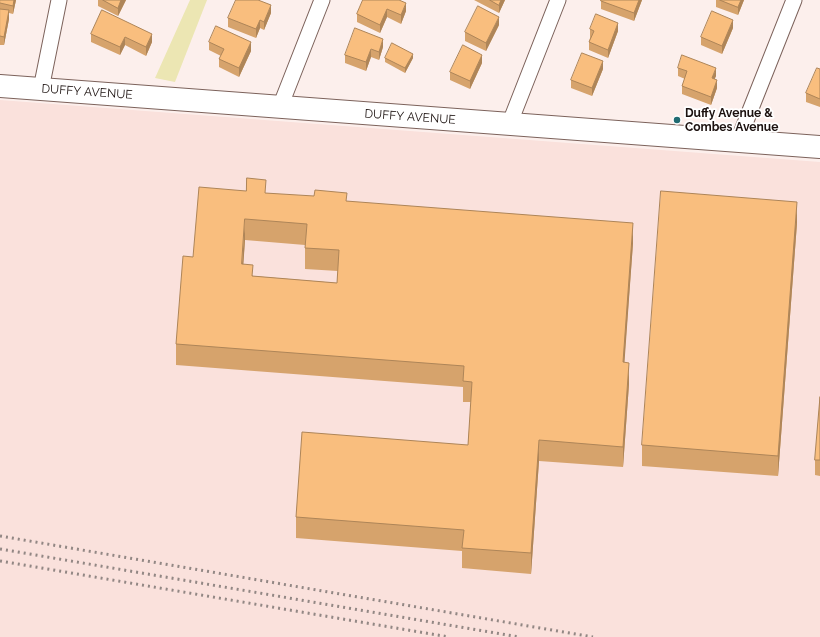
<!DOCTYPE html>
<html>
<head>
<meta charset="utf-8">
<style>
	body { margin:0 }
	canvas { display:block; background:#fcefec }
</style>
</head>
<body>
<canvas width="820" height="637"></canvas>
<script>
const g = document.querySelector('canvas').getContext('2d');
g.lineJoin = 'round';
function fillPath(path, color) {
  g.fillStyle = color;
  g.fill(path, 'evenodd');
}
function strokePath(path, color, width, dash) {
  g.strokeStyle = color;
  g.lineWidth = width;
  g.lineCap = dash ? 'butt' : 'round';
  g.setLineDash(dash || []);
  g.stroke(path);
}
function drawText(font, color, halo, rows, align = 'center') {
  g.font = font + ' Raleway,sans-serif';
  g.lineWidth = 3.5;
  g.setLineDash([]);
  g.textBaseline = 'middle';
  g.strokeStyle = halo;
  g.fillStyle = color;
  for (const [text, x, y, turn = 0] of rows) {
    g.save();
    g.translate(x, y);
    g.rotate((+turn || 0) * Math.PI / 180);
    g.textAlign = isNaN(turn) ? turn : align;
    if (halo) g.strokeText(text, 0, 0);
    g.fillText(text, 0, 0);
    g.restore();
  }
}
fillPath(new Path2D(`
	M0,100L820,162V637H0Z`), '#fae1dc');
fillPath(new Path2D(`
	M190,0H207L175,82L155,78Z`), '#ece6b3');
const street = new Path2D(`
	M41,89L59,0
	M280,107L322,0
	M509,125L558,0
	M738,141L794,0`);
const secondary = new Path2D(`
	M0,86L820,147`);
strokePath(street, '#7c625b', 17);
strokePath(secondary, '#7c625b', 24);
strokePath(street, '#fff', 15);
strokePath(secondary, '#fff', 22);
strokePath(new Path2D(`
	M0,536L593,637
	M0,549L519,637
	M0,561L449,637`), '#928784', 3, [2, 4]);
fillPath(new Path2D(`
	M0,0H16L13,14L9,13V19L4,45H0Z
	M98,0H126L118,16L98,6Z
	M363,0L406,11L401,24L387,17L380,33L357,22V14Z
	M474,0H505L499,13Z
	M642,0L634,21L601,9V1Z
	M716,0H744L738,15L716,7Z
	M102,10L152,42L146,56L125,45L120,55L91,42V34Z
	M271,13L264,30L260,28L256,38L228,27V18Z
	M499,25L486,51L465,41V32Z
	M733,28L722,54L701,45V37Z
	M590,29L618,31L608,58L589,50V42L590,38Z
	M209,42L251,51L239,77L219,67V59L221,56L209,50Z
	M383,47L379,60L371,57L366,71L345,63V55Z
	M385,58H413L405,73L385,62Z
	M482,63L470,89L450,80V72Z
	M678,68L716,76L714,79L717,88L711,105L682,94V86L685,79L678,76Z
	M603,69L592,96L571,88V80Z
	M820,69V107L806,102V93Z
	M246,191L347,201L633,243L624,363L629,384L623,467L539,461L531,574L462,568V551L296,538V517L468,445L471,402H463V387L176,365V344L193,257ZM245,240L305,245V269L338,271L337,283L253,276L243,265Z
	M797,223L778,476L642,466V445Z
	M820,397V476L815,475V460Z`), '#d6a36c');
fillPath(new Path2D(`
	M14,0H16L13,14V6Z
	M121,0H126L118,16V8Z
	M501,0H505L499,13V5Z
	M639,0H642L634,21V13Z
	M741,0H744L738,15V7Z
	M406,3V11L401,24V15Z
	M271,5V13L264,30V22Z
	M387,9V17L380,33V25Z
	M9,10V19L4,45V37Z
	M499,17V25L486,51V43Z
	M260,20V28L256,38V29Z
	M733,20V28L722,54V46Z
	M618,23V31L608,58V50Z
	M152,34V42L146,56V47Z
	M125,37V45L120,55V47Z
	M383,39V47L379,60V52Z
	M251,42V51L239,77V68Z
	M371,49V57L366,71V62Z
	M413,54V58L405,73V68Z
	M482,55V63L470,89V81Z
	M603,61V69L592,96V88Z
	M716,68V76L712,86V78Z
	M717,80V88L711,105V97Z
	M797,202V223L778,476V456Z
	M245,219V240L242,285V264Z
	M633,223V243L623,383V362Z
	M629,363V384L623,467V447Z
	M539,440V461L531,574V553Z`), '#ae8558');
const building = new Path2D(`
	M0,0H14L13,6L0,3Z
	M103,0H121L118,8Z
	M236,0H258L271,5L264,22L260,20L256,29L228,18Z
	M363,0H399L406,3L401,15L387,9L380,25L357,14Z
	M490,0H501L499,5Z
	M601,0H639L634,13L601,1Z
	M720,0H741L738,7Z
	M478,6L499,17L486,43L465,32Z
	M0,9L9,10L4,37L0,36Z
	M102,10L152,34L146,47L125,37L120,47L91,34Z
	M712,11L733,20L722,46L701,37Z
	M596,14L618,23L608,50L589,42L594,31L590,29Z
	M216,26L251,42L239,68L219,59L224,49L209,42Z
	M355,28L383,39L379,52L371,49L366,62L345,55Z
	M392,43L413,54L405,68L385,58Z
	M463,45L482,55L470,81L450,72Z
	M582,53L603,61L592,88L571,80Z
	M682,55L716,68L712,78L717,80L711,97L682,86L687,71L678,68Z
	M817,68L820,69V99L806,93Z
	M247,178L266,180L265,193L314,196L315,190L347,193L346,201L633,223L623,362L629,363L623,447L539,440L531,553L462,548L464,530L296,517L302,432L468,445L472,382L463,381L464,366L176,344L183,256L193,257L199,187L246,191ZM245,219L307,224L305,248L339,250L337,283L252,276L253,265L242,264Z
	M661,191L797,202L778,456L642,445Z
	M820,397V460H815Z`);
fillPath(building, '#f9be7e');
strokePath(building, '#ae8558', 1);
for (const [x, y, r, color] of [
	[677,120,4,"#206b72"]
]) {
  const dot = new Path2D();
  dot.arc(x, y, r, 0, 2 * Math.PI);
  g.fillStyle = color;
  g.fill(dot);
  strokePath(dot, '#fff', 1.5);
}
drawText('12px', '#1b110f', '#fff', [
	["DUFFY AVENUE",87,92,4],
	["DUFFY AVENUE",410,117,4]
]);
drawText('bold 12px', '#1b110f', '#fff', [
	["Duffy Avenue &",685,113],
	["Combes Avenue",685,127]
], 'left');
</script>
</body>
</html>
